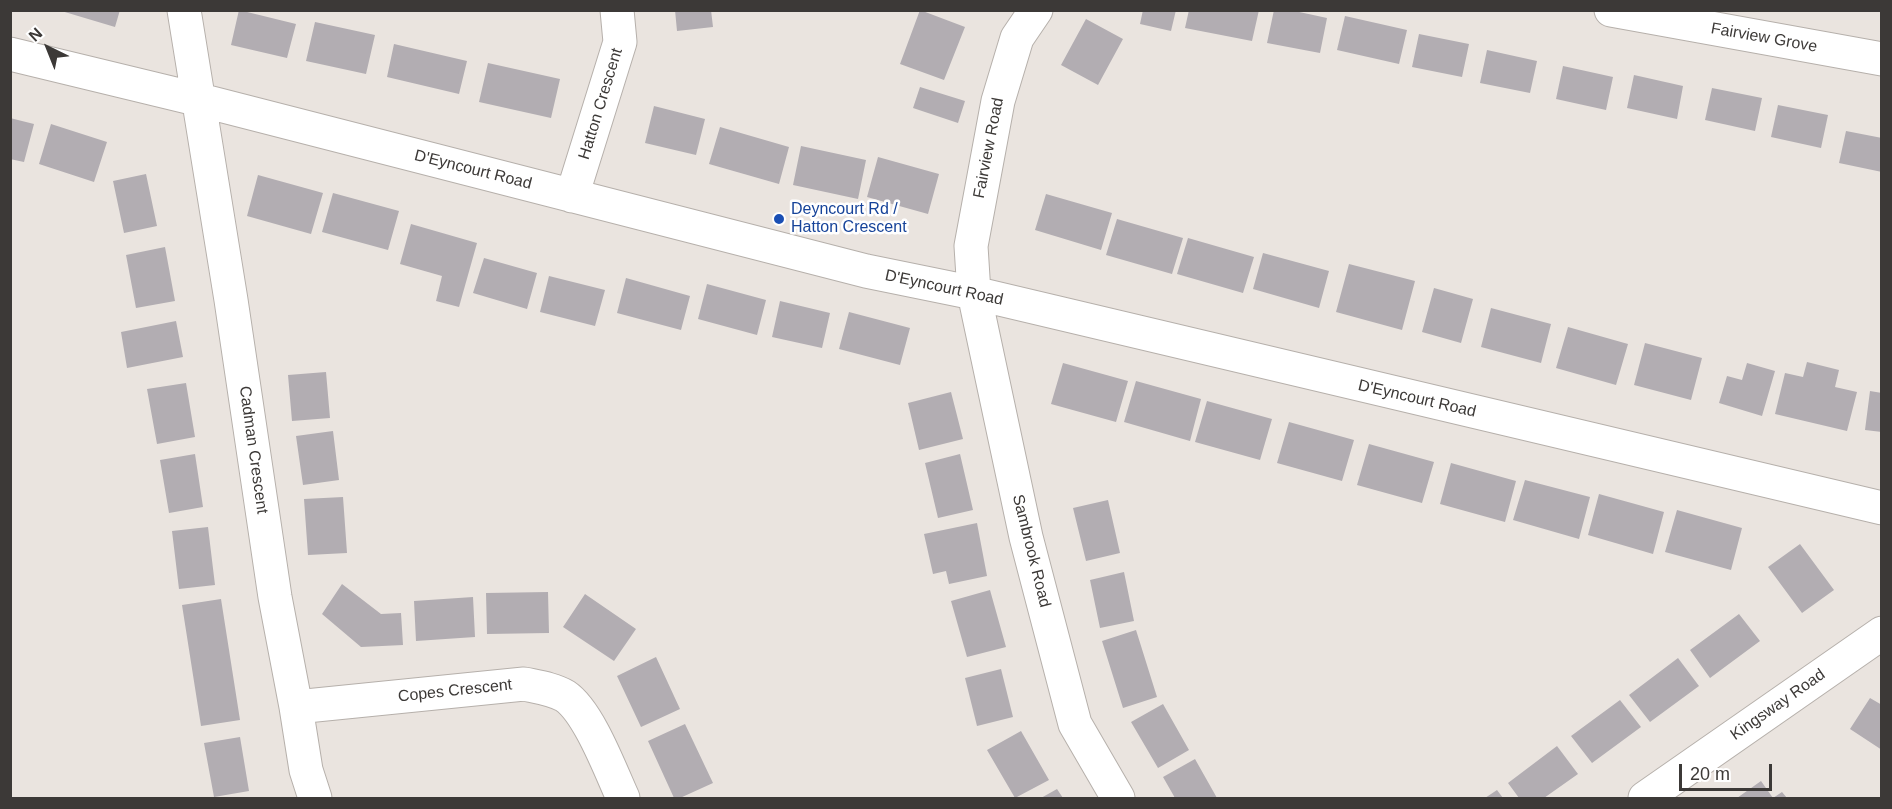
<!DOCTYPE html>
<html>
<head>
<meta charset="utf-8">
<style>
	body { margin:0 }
	#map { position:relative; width:1892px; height:809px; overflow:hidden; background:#eae4df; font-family:Helvetica,sans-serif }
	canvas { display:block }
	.frame { position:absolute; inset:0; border:12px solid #3c3937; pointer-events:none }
	.north { position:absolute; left:18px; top:18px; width:60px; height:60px; -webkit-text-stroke:4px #fff; paint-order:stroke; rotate:317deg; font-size:16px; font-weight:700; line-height:24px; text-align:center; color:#3c3937 }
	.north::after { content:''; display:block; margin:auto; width:21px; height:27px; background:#3c3937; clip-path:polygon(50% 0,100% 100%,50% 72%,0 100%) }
	.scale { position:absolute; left:1679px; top:764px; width:93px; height:27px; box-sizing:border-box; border:3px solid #3c3937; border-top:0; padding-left:8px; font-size:18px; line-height:21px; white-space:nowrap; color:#3c3937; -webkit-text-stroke:4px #fff; paint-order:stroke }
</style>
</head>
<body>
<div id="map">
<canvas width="1892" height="809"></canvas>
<div class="frame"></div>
<div class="north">N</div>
<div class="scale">20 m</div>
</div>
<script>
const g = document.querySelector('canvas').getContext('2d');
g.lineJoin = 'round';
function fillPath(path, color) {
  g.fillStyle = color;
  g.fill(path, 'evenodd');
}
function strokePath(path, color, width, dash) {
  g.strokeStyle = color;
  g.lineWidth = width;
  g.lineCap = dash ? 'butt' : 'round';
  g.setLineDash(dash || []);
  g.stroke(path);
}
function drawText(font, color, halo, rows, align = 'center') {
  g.font = font + ' Helvetica,sans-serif';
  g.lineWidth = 5;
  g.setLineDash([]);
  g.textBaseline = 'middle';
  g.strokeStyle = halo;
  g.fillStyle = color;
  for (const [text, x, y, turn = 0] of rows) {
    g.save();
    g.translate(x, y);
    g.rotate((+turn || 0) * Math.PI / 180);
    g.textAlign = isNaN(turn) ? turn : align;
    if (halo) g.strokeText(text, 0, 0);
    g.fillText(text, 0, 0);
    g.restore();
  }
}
fillPath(new Path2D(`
	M58,10H120L115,27Z
	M239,10L296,24L287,58L231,45Z
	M675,10H711L713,27L677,31Z
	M920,10L965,27L944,80L900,64Z
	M1143,10H1176L1171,31L1140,24Z
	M1189,10H1259L1252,41L1185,28Z
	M1274,10H1290L1327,18L1320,53L1267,43Z
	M1345,16L1407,30L1399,64L1337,50Z
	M1086,19L1123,39L1098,85L1061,65Z
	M315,22L375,35L366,74L306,61Z
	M1419,34L1469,44L1462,77L1412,67Z
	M394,44L467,61L459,94L387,77Z
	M1487,50L1537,61L1530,93L1480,83Z
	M488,63L560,79L551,118L479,102Z
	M1563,66L1613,77L1606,110L1556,99Z
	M1634,75L1683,86L1677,119L1627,108Z
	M920,87L965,101L958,123L913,108Z
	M1712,88L1762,98L1755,131L1705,120Z
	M1778,105L1828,115L1821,148L1771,137Z
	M654,106L705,119L696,155L645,143Z
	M10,118L34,124L24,162L10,159Z
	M51,124L107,142L94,182L39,164Z
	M720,127L789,147L779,184L709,164Z
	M1846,131L1882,138V172L1839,163Z
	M801,146L866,160L858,199L793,185Z
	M878,157L939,174L928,214L867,197Z
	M146,174L157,226L124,233L113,181Z
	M258,175L323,193L311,234L247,216Z
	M333,193L399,211L388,250L322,232Z
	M1046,194L1112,213L1101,250L1035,230Z
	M1117,219L1183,238L1172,274L1106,255Z
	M411,224L477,243L459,307L436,301L442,276L400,264Z
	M1188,238L1254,257L1243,293L1177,274Z
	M165,247L175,301L136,308L126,255Z
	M1263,253L1329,271L1319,308L1253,289Z
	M484,258L537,273L527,309L473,293Z
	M1349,264L1415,281L1402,330L1336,312Z
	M549,276L605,290L595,326L540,312Z
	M626,278L690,296L681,330L617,313Z
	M707,284L766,300L757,335L698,319Z
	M1434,288L1473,299L1461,343L1422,332Z
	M780,301L830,313L822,348L772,337Z
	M1491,308L1551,324L1541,363L1481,347Z
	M849,312L910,328L900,365L839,349Z
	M176,321L183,357L127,368L121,332Z
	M1568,327L1628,344L1616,385L1556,368Z
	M1645,343L1702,358L1691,400L1634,385Z
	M1807,362L1839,370L1835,387L1857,392L1847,431L1775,414L1785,373L1803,377Z
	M1063,363L1128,381L1116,422L1051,404Z
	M1747,363L1775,371L1762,416L1719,403L1727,376L1742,380Z
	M326,372L330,418L292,421L288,375Z
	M1136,381L1201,399L1190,441L1124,422Z
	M186,383L195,437L157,444L147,389Z
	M1870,391L1882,393V432L1865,430Z
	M951,392L963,439L919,450L908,403Z
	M1207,401L1272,419L1260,460L1195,442Z
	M1289,422L1354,440L1342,481L1277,463Z
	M333,431L339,480L303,485L296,436Z
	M1369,444L1434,462L1422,503L1357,485Z
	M195,454L203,507L169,513L160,460Z
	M960,454L973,510L938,518L925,463Z
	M1451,463L1516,481L1505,522L1440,504Z
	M1525,480L1590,497L1579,539L1513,520Z
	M1599,494L1664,512L1653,554L1588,535Z
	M343,497L347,553L308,555L304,499Z
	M1108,500L1120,553L1086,561L1073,508Z
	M1677,510L1742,528L1731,570L1665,552Z
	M977,523L987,576L949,584L946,571L933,574L924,534Z
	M208,527L215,585L179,589L172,531Z
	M1800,544L1834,590L1802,613L1768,567Z
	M1124,572L1134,621L1100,628L1090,580Z
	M342,584L381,614L401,613L403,645L361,647L322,614Z
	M990,590L1006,647L967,657L951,601Z
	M548,592L549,633L487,634L486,593Z
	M585,594L636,629L614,661L563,627Z
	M473,597L475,637L416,641L414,601Z
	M221,599L240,720L201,726L182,605Z
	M1739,614L1760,641L1710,678L1690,650Z
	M1136,630L1157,697L1123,708L1102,641Z
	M656,657L680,709L641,727L617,676Z
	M1678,658L1699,686L1650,722L1629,695Z
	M1001,669L1013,717L977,726L965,678Z
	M1870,698L1882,705V750L1850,729Z
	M1620,700L1641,727L1592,763L1571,736Z
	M1163,704L1189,750L1158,768L1131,722Z
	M685,724L713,783L680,798H674L648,741Z
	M1021,731L1049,780L1015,798L987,750Z
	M240,737L249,791L214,797L204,743Z
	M1557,746L1578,774L1544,798H1519L1508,783Z
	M1195,759L1217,798H1175L1163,777Z
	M1761,781L1773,798L1782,792L1787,798H1737Z
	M1057,789L1063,798H1041Z
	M1497,790L1503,798H1485Z`), '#b2adb2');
const street = new Path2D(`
	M184,10L231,300L275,597L296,707L306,770L315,798
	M1036,10L1017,38L998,101L971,246L974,293L1026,537L1075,724L1118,798
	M1611,10L1882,59
	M10,54L200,100L866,271L974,293L1882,508
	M572,196L620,42L617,10
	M296,707L524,684C538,687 553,689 565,696C589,712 611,772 623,798
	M1645,798L1882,633`);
strokePath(street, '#b6b0ab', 35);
strokePath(street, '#fff', 33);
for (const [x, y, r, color] of [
	[779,219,6,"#1a4fb4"]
]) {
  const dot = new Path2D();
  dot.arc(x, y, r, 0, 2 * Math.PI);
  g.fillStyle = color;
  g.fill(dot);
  strokePath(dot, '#fff', 2);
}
drawText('16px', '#3c3937', '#fff', [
	["Fairview Grove",1764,38,10],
	["Hatton Crescent",601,104,-73],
	["Fairview Road",989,148,-79],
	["D'Eyncourt Road",473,170,14],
	["D'Eyncourt Road",944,288,12],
	["D'Eyncourt Road",1417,399,13],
	["Cadman Crescent",253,450,82],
	["Sambrook Road",1031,551,76],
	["Copes Crescent",455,691,-6],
	["Kingsway Road",1778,705,-35]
]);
drawText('16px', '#164399', '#fff', [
	["Deyncourt Rd /",791,210],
	["Hatton Crescent",791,228]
], 'left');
</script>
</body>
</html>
